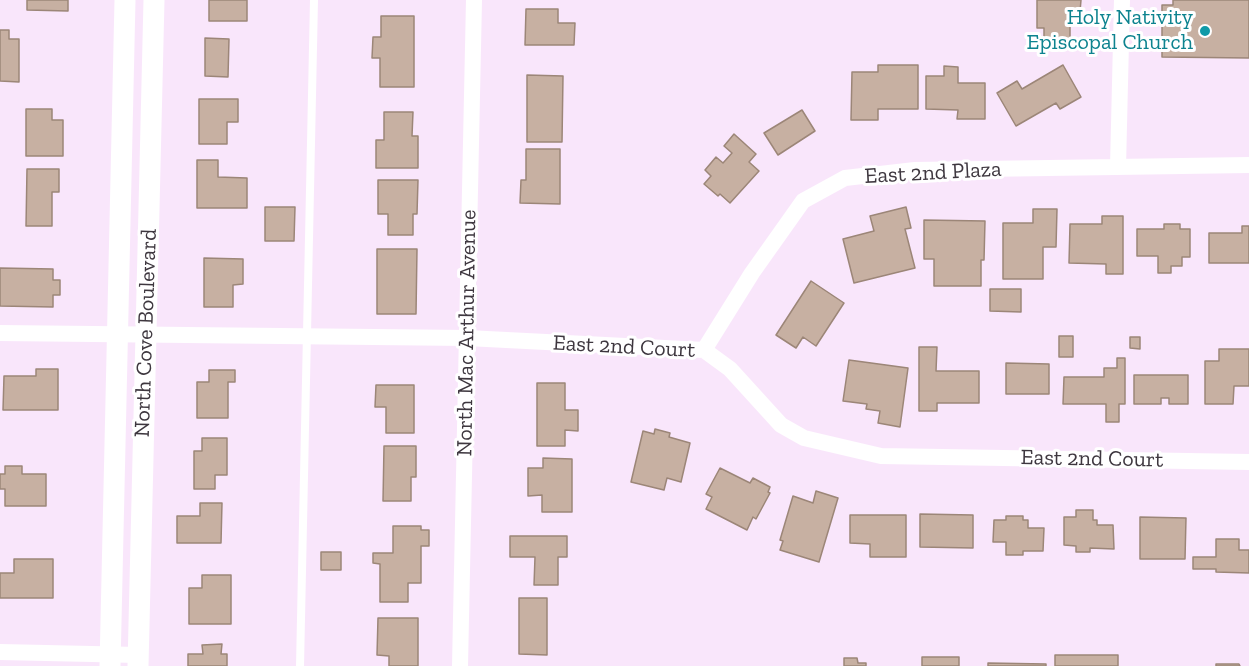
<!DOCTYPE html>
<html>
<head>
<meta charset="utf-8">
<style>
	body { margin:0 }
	canvas { display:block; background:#f9e6fb }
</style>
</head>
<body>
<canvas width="1249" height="666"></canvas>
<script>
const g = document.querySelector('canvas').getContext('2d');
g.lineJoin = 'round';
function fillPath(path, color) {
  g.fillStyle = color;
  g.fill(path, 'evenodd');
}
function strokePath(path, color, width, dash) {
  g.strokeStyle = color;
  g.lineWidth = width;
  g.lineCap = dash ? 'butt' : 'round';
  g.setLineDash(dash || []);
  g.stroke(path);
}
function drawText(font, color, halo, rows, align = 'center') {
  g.font = font + ' "Zilla Slab",serif';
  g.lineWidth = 6;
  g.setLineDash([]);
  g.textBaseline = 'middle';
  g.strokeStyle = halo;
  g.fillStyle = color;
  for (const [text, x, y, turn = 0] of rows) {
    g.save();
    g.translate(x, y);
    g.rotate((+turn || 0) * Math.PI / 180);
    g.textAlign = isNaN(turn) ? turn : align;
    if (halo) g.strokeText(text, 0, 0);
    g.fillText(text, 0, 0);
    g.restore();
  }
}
const building = new Path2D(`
	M27,0H68V11L27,10Z
	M209,0H247V21H209Z
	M1037,0H1081L1080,12L1070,11V49H1044V28H1037Z
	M1173,0H1249V58L1162,57V5H1173Z
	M526,9H558V23H575L574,45H525Z
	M381,16H414V87H380V58H372L373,37H381Z
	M0,30H9V39H19V82L0,81Z
	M205,38L229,39L228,77L205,76Z
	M878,65H918V109H878V120H851L852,72H878Z
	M1063,65L1081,97L1060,109L1056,103L1016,126L997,93L1017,81L1022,89Z
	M944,66L958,67V83H985V119H957L958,110L926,109V76H944Z
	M527,75L563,76L562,142H527Z
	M199,99H238V122H227V144H199Z
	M26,109H52V120H63V156H26Z
	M802,110L815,131L778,155L764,133Z
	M384,112H413L412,136H418V168H376V140H384Z
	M734,134L756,154L749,162L759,171L730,203L720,194L718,196L704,184L711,176L705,170L716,157L723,163L732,153L724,146Z
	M526,149H560V204L520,203L521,180H526Z
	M197,160H218V177L247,178V208H197Z
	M27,169H59V192H52V226H26Z
	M378,180H418L417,214H413V235H388V214H378Z
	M265,207H295L294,241H265Z
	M906,207L911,228L905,229L915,268L854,283L843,239L874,231L870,216Z
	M1033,209H1057L1056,247H1043V279H1003V223H1033Z
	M1102,216H1123V274H1106V264L1069,263L1070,224H1102Z
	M924,220L985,221L984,260H981V286H934V259H924Z
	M1164,224H1180V229H1190V257H1182V266H1171V273H1158V256H1137V229H1164Z
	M1242,226H1249V263H1209V233H1242Z
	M377,249H417L416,314H377Z
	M204,258L243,259V284L233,285V307H204Z
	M0,268L53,269V280H60V295H53V307L0,306Z
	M811,281L844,303L816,346L803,337L796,348L776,335Z
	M990,289H1021V312L990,311Z
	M1059,336H1073V357H1059Z
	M1130,337H1140V349L1130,348Z
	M919,347H937L936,371H979V403H937V411H919Z
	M1219,349H1249V386H1234L1233,404H1205V361H1219Z
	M1117,358H1125V404H1119V422H1106V404H1063L1064,377H1104V368H1117Z
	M849,360L908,368L900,427L878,423L880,411L866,409L867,404L843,401Z
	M1006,363L1049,364V394H1006Z
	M36,369H58V410H3L4,376H36Z
	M209,370H235V382H228V418H197V382H209Z
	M1134,375H1188V404H1169V398H1161V404H1134Z
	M537,383H565V410H578V431L565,430V446H537Z
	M376,385H414V433H386V407H375Z
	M655,429L670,433L669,437L690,443L681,482L667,478L664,490L631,482L643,431L654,434Z
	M202,438H227V475H215V489H194V451H202Z
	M384,446H416V477H411V501H383Z
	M543,458L572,459V512H542V495L528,496V468H543Z
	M5,466H22V474H46V506H5V489H0V474H5Z
	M720,468L750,483L753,478L770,487L768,492L770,493L756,519L753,517L747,530L706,509L712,497L706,494Z
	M816,491L838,498L819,562L780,550L783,541L780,540L793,496L813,503Z
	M200,503H222L221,543H177V516H200Z
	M1076,510H1093V520H1097V525H1113L1114,549L1090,548V552H1076V546L1064,545V517H1076Z
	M920,514L973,515V548L920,547Z
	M850,515H906V557H870V544L850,543Z
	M1006,516H1023V520H1028V528H1044L1043,551H1023V555H1006V542H993L994,520H1006Z
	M1140,517L1186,518L1185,559H1140Z
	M393,526H421V530H429V546H421V583H408V602H380V564L373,563V553H393Z
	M510,536H567V557H558V585H534L535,557H510Z
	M1216,539H1239V550H1249V573L1216,572V569H1193V557H1216Z
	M321,552H341V570H321Z
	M14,559H53V598H0V573H14Z
	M202,575H231V624H189V588H202Z
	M519,598H547V655L519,654Z
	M378,618H418V666H389V656L377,655Z
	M222,644L221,654H227V666H188V654H203L202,645Z
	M1055,655H1118V666H1055Z
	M922,657H959V666H922Z
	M844,658H857L858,663H866V666H844Z
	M988,663L1046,664V666H988Z
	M1216,664H1239L1240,666H1216Z`);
fillPath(building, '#c7b0a2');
strokePath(building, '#9c8678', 1.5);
strokePath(new Path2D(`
	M300,666L314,0`), '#fff', 8);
strokePath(new Path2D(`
	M1118,167L1122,0
	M0,333L467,338L704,350L730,369L781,425L804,438L881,456L1249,462
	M704,350L752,273L803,201L845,178L915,170L1249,165
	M0,652L138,655
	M460,666L474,0`), '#fff', 16);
strokePath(new Path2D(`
	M110,666L125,0
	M138,666L154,0`), '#fff', 21);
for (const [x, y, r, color] of [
	[1205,31,6,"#0f9aa8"]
]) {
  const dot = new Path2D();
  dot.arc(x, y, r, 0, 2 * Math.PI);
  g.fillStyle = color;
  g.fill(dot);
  strokePath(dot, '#fff', 2);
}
drawText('22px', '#0d838f', '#fff', [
	["Holy Nativity",1193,18],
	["Episcopal Church",1193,43]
], 'right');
drawText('22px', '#3e373f', '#fff', [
	["East 2nd Plaza",933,173,-3],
	["North Cove Boulevard",146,333,-88],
	["North Mac Arthur Avenue",467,333,-89],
	["East 2nd Court",624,347,3],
	["East 2nd Court",1092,459,1]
]);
</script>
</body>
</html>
